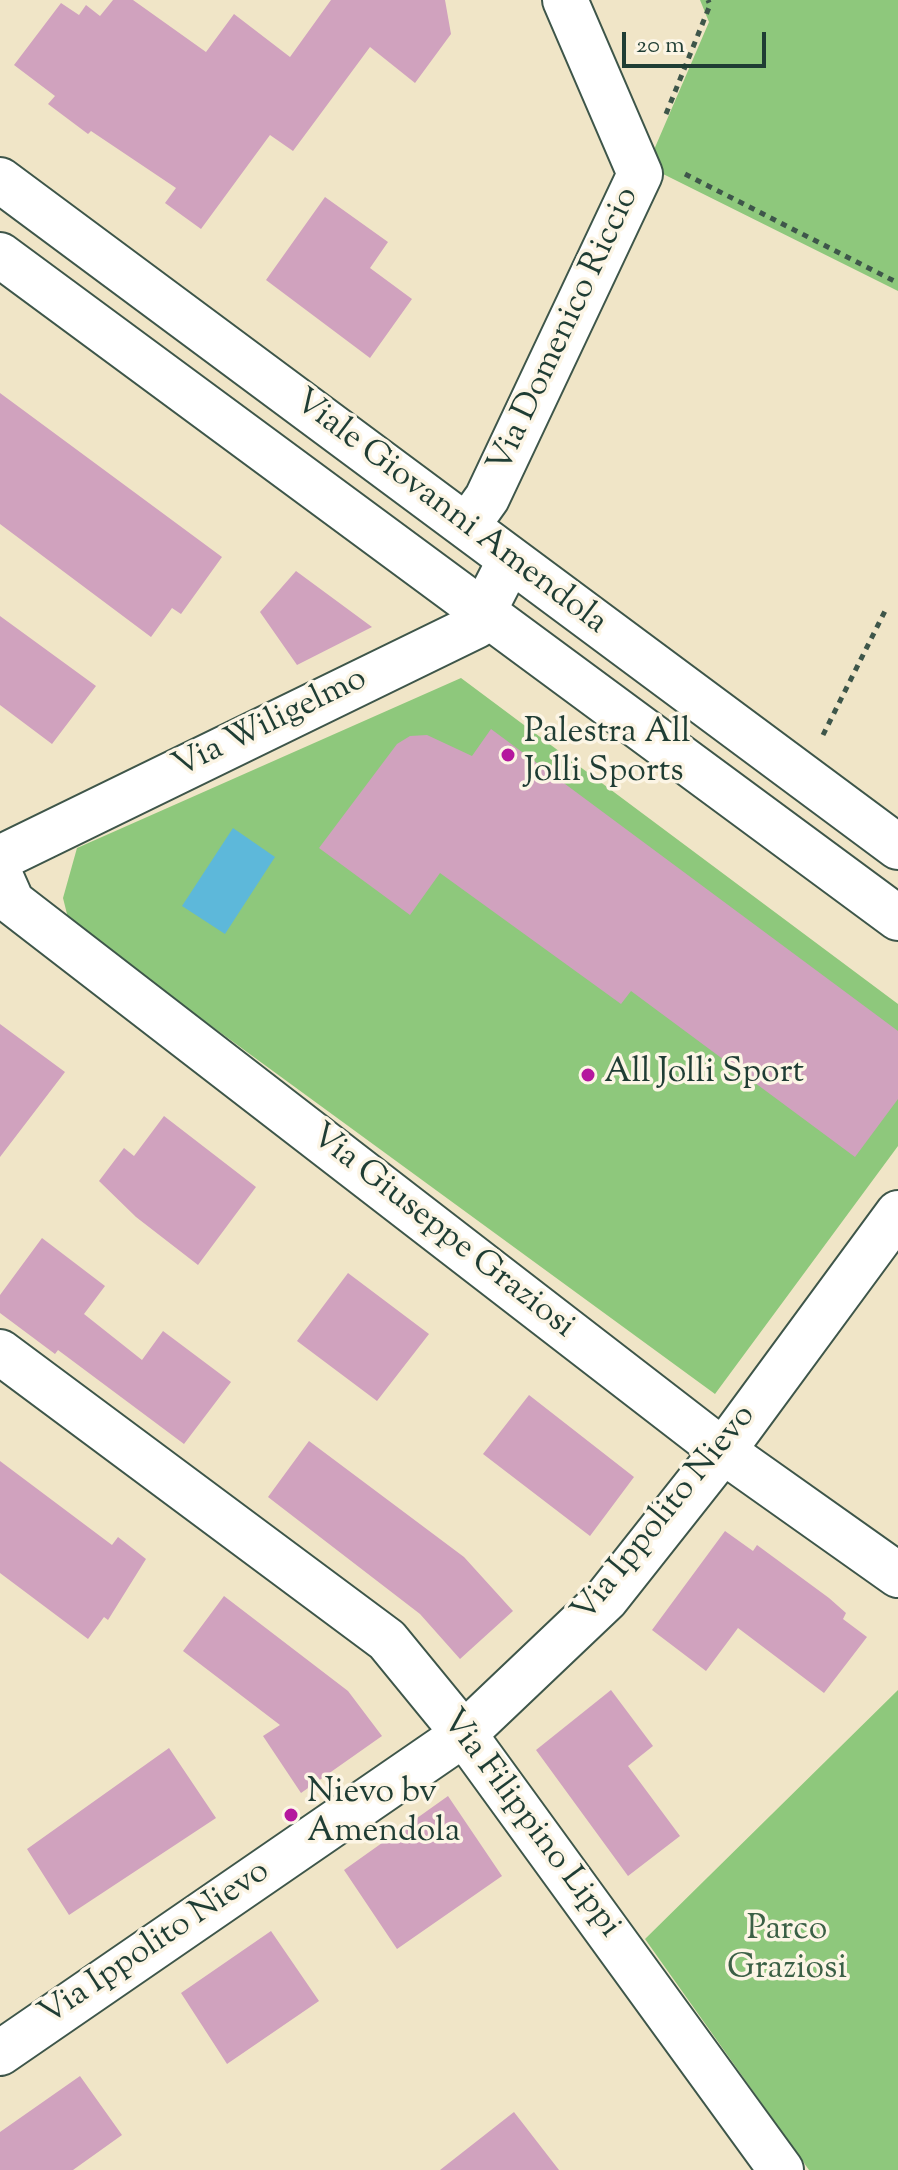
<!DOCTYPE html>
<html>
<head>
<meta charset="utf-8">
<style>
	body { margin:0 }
	#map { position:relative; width:898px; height:2170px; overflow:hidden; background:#f0e5c7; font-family:"Sorts Mill Goudy",serif }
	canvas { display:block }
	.scale { position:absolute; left:622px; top:32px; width:144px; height:36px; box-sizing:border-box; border:4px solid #1f3d34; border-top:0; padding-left:10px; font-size:24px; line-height:28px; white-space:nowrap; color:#1f3d34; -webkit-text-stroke:6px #fcf5e5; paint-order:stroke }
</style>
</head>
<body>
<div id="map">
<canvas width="898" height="2170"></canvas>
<div class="scale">20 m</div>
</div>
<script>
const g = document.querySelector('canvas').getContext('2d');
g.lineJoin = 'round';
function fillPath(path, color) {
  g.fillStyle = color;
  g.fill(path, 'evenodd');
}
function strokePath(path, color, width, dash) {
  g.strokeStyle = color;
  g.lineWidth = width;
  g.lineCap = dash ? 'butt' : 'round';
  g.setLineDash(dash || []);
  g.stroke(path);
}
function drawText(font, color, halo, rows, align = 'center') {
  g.font = font + ' "Sorts Mill Goudy",serif';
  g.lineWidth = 7;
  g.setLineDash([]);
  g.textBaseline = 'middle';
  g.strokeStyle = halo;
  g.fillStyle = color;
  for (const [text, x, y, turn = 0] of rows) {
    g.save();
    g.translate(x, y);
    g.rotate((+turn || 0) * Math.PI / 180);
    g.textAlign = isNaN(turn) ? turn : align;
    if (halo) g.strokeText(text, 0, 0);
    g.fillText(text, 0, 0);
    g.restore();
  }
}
fillPath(new Path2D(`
	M700,0H898V291L647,166L709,22Z
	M461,678L898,1004V1146L715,1394L69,922L63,898L77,848Z
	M898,1690V2170H809L645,1939Z`), '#8ec87c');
fillPath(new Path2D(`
	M233,828L275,857L225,934L182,906Z`), '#5db8da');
fillPath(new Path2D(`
	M113,0H133L206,52L234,14L290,57L331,0H445L451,34L415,83L370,47L293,151L270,135L201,229L165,203L176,188L91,131L88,134L48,104L55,96L14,65L61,3L79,15L86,5L100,16Z
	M325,197L388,242L370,268L412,299L370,358L266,280Z
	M0,393L222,557L181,614L172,608L151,637L0,524Z
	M296,571L372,627L297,665L260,612Z
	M0,616L96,686L52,744L0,705Z
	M491,729L898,1031V1099L855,1157L631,991L621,1004L440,873L410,915L319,848L397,744L410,736L427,735L472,756Z
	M0,1024L65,1072L0,1157Z
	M164,1116L256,1187L198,1265L136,1217L99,1181L124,1148L134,1156Z
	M42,1238L105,1286L84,1314L142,1360L163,1331L231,1382L184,1444L58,1350L55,1354L0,1313V1295Z
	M348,1273L429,1334L377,1401L297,1341Z
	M529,1395L634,1477L590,1536L483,1454Z
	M309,1441L464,1557L513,1611L460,1659L420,1614L268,1497Z
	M0,1461L112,1545L118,1537L146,1559L108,1620L104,1617L88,1639L0,1573Z
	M725,1531L753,1551L757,1545L829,1598L846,1613L843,1619L867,1637L824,1693L738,1628L706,1671L652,1630Z
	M224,1596L348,1691L382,1736L301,1793L263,1736L280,1725L183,1651Z
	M611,1690L653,1746L628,1766L680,1836L628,1876L536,1750Z
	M169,1748L216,1818L69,1915L27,1849Z
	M448,1796L502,1876L397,1949L344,1870Z
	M271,1931L319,2001L227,2064L181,1993Z
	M80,2076L122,2135L73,2170H0V2132Z
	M514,2112L559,2170H440Z`), '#d0a2be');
const minor = new Path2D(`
	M467,526L487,498L640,174L565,0
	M0,858L476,626L510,560
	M0,875L12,902L723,1451L898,1575
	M0,1352L387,1640L464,1734L781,2170
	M0,2053L464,1734L606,1599L723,1451L898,1213`);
const major = new Path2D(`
	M0,180L898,847
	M0,255L898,918`);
strokePath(minor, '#3e564a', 48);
strokePath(major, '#3e564a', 48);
strokePath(new Path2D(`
	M666,114L710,5L708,0
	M685,174L898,283
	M823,735L887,607`), '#3e564a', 5, [6, 6]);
strokePath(minor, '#fff', 44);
strokePath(major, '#fff', 44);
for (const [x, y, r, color] of [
	[508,755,8,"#b5179e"],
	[588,1075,8,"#b5179e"],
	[291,1815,8,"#b5179e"]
]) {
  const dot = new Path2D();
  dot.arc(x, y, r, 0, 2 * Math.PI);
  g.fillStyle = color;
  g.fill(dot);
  strokePath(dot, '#fcf5e5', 3);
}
drawText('34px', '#1f3d34', '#fcf5e5', [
	["Via Domenico Riccio",566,331,-65],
	["Viale Giovanni Amendola",449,514,37],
	["Via Wiligelmo",271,725,-26],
	["Via Giuseppe Graziosi",441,1233,38],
	["Via Ippolito Nievo",666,1515,-51],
	["Via Filippino Lippi",529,1825,53],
	["Via Ippolito Nievo",156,1945,-34]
]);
drawText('34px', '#1f3d34', '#fcf5e5', [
	["Palestra All",524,735],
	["Jolli Sports",524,774],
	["All Jolli Sport",604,1075],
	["Nievo bv",307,1795],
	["Amendola",307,1834]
], 'left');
drawText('34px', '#3b6046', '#fcf5e5', [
	["Parco",787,1932],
	["Graziosi",787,1971]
]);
</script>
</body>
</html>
